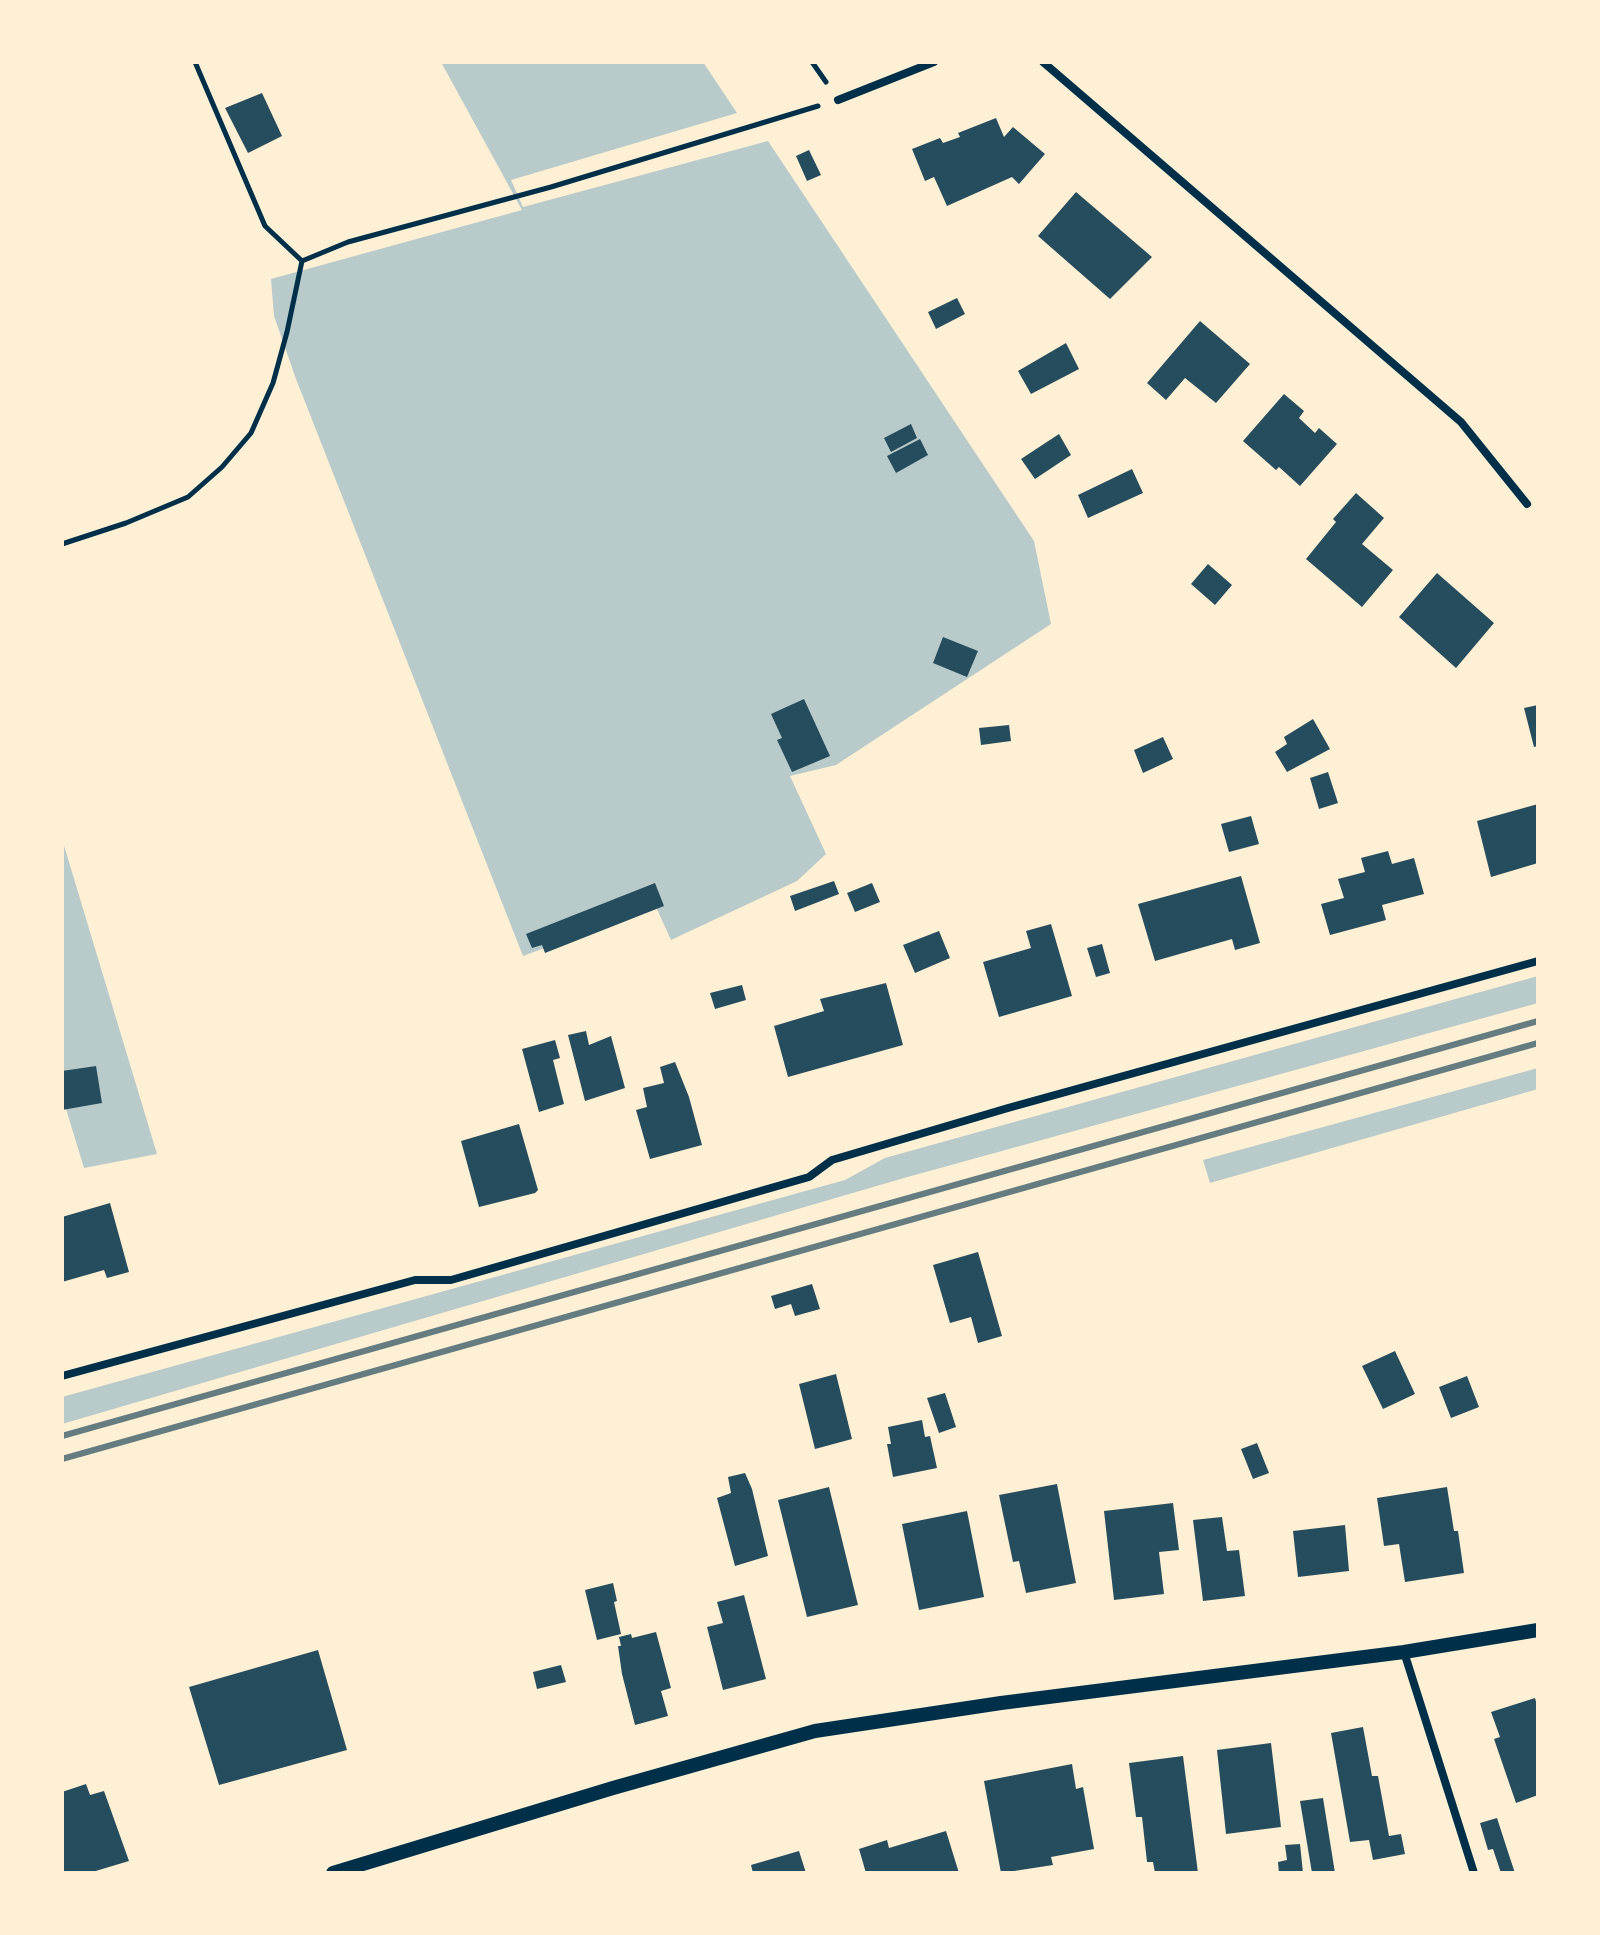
<!DOCTYPE html>
<html>
<head>
<meta charset="utf-8">
<style>
	body { margin:0 }
	#map { position:relative; width:1600px; height:1935px; overflow:hidden; background:#fdf0d5; font-family:Bitter,serif }
	canvas { display:block }
	.frame { position:absolute; inset:0; border:64px solid #fdf0d5; pointer-events:none }
</style>
</head>
<body>
<div id="map">
<canvas width="1600" height="1935"></canvas>
<div class="frame"></div>
</div>
<script>
const g = document.querySelector('canvas').getContext('2d');
g.lineJoin = 'round';
function fillPath(path, color) {
  g.fillStyle = color;
  g.fill(path, 'evenodd');
}
function strokePath(path, color, width, dash) {
  g.strokeStyle = color;
  g.lineWidth = width;
  g.lineCap = dash ? 'butt' : 'round';
  g.setLineDash(dash || []);
  g.stroke(path);
}
fillPath(new Path2D(`
	M441,62H703L737,113L511,180L523,207L768,141L1034,541L1051,624L836,765L790,776L826,854L797,881L671,940L656,907L523,956L296,379L274,316L271,279L522,210Z
	M62,839L157,1154L84,1168L66,1109L62,1110Z
	M1538,976V1003L904,1178L62,1424V1397L845,1180L885,1158Z
	M1538,1068V1089L1210,1183L1203,1160Z`), '#b9caca');
fillPath(new Path2D(`
	M262,93L282,136L248,153L225,108Z
	M996,118L1004,137L1013,127L1045,154L1019,184L1012,177L947,206L934,177L925,181L912,149L940,138L943,143L960,137L958,133Z
	M809,150L821,175L807,181L796,156Z
	M1076,192L1152,257L1110,299L1038,236Z
	M957,298L965,314L936,329L928,312Z
	M1200,321L1250,364L1216,403L1185,378L1166,400L1147,383Z
	M1066,343L1079,369L1031,394L1018,371Z
	M1284,394L1304,411L1299,418L1315,433L1319,428L1337,444L1300,486L1279,467L1276,470L1243,441Z
	M911,424L917,438L891,452L884,438Z
	M1059,434L1071,455L1035,479L1021,459Z
	M920,439L928,455L896,473L887,456Z
	M1132,469L1143,493L1088,518L1078,495Z
	M1356,493L1384,518L1362,544L1393,570L1362,607L1306,559L1336,522L1333,519Z
	M1208,564L1232,585L1215,605L1191,584Z
	M1437,573L1494,623L1456,668L1399,617Z
	M943,637L978,651L967,677L933,663Z
	M804,699L830,756L792,772L777,740L782,738L771,714Z
	M1538,705V746L1534,747L1524,708Z
	M1313,719L1330,749L1287,772L1275,752L1287,744L1284,737Z
	M1009,725L1011,741L981,745L979,728Z
	M1163,737L1173,759L1143,773L1134,750Z
	M1328,772L1338,803L1319,809L1310,778Z
	M1538,804V863L1491,877L1477,821Z
	M1251,816L1259,844L1229,852L1221,824Z
	M1388,851L1392,864L1414,858L1424,894L1382,905L1386,920L1330,935L1321,904L1344,898L1338,879L1365,872L1361,858Z
	M1241,876L1260,943L1235,950L1232,939L1155,961L1138,904Z
	M834,881L839,894L795,911L790,896Z
	M655,883L664,906L545,953L542,945L532,948L526,934Z
	M872,883L880,902L855,912L847,893Z
	M1051,924L1072,996L999,1017L983,962L1031,948L1026,931Z
	M939,931L950,958L915,973L903,945Z
	M1102,944L1110,973L1096,977L1087,948Z
	M886,983L903,1045L788,1077L774,1026L824,1011L820,999Z
	M742,985L746,1000L715,1009L710,993Z
	M586,1031L589,1045L611,1036L625,1088L585,1101L568,1035Z
	M555,1040L560,1058L553,1060L564,1104L539,1112L522,1049Z
	M675,1062L689,1097L702,1145L650,1159L636,1110L647,1107L643,1088L664,1083L660,1067Z
	M96,1066L102,1103L62,1110V1071Z
	M519,1124L538,1190L535,1193L479,1207L461,1141Z
	M110,1203L129,1272L107,1278L104,1270L62,1282V1217Z
	M978,1252L1002,1336L978,1343L971,1317L950,1323L933,1265Z
	M812,1284L820,1309L795,1316L791,1304L775,1309L771,1296Z
	M1395,1351L1415,1394L1383,1409L1362,1366Z
	M836,1374L852,1439L815,1449L799,1384Z
	M1467,1376L1479,1407L1451,1418L1439,1387Z
	M945,1393L956,1427L939,1433L927,1398Z
	M922,1420L925,1437L930,1436L937,1468L893,1477L887,1444H891L888,1427Z
	M1257,1443L1269,1473L1253,1479L1241,1449Z
	M745,1473L752,1489L768,1556L735,1566L717,1498L731,1493L728,1477Z
	M1057,1484L1076,1583L1026,1593L1019,1561L1013,1562L999,1495Z
	M829,1487L858,1605L807,1617L778,1500Z
	M1447,1487L1454,1531H1458L1464,1573L1405,1582L1399,1544L1384,1546L1377,1498Z
	M1173,1503L1179,1550L1159,1552L1164,1594L1114,1600L1104,1511Z
	M967,1511L984,1597L919,1610L902,1524Z
	M1222,1517L1227,1551L1239,1550L1245,1596L1203,1601L1193,1520Z
	M1345,1525L1349,1571L1298,1577L1293,1531Z
	M613,1583L617,1601L614,1602L621,1634L597,1640L585,1590Z
	M744,1595L766,1679L723,1690L707,1627L723,1623L717,1602Z
	M656,1632L671,1688L661,1691L668,1716L635,1725L622,1674L618,1646H621L619,1637L631,1634L632,1638Z
	M318,1650L347,1750L219,1785L189,1687Z
	M561,1665L566,1682L537,1689L533,1672Z
	M1535,1698L1538,1709V1795L1516,1803L1494,1739L1500,1737L1491,1712Z
	M1363,1727L1372,1776H1378L1389,1836L1401,1834L1405,1854L1373,1860L1369,1840L1350,1842L1331,1733Z
	M1271,1743L1281,1827L1226,1834L1217,1750Z
	M1183,1756L1198,1873H1155L1153,1862H1147L1142,1817H1136L1129,1763Z
	M1072,1764L1076,1789L1083,1787L1094,1849L1051,1857L1053,1865L1001,1873L984,1781Z
	M86,1784L90,1795L104,1791L129,1861L89,1873H62V1792Z
	M1323,1798L1335,1873H1312L1300,1801Z
	M1497,1818L1508,1852L1515,1873H1501L1493,1849L1488,1850L1480,1823Z
	M946,1831L959,1873H866L859,1849L887,1840L889,1848Z
	M1300,1844L1303,1873H1279L1278,1862L1287,1860L1285,1845Z
	M799,1851L806,1873H753L751,1865Z`), '#264d5e');
strokePath(new Path2D(`
	M195,62L265,226L302,261
	M812,62L826,82
	M62,544L126,523L188,497L222,467L251,433L273,383L287,332L302,261L348,242L551,187L818,106`), '#003049', 5);
strokePath(new Path2D(`
	M1043,62L1461,422L1527,504
	M838,100L934,62
	M62,1376L415,1280H451L809,1177L832,1160L1008,1108L1538,961
	M1404,1652L1474,1873`), '#003049', 8);
strokePath(new Path2D(`
	M333,1873L613,1788L815,1731L1001,1703L1404,1652L1538,1630`), '#003049', 14);
strokePath(new Path2D(`
	M62,1436L1538,1021
	M62,1459L1538,1043`), '#657d81', 6);
</script>
</body>
</html>
